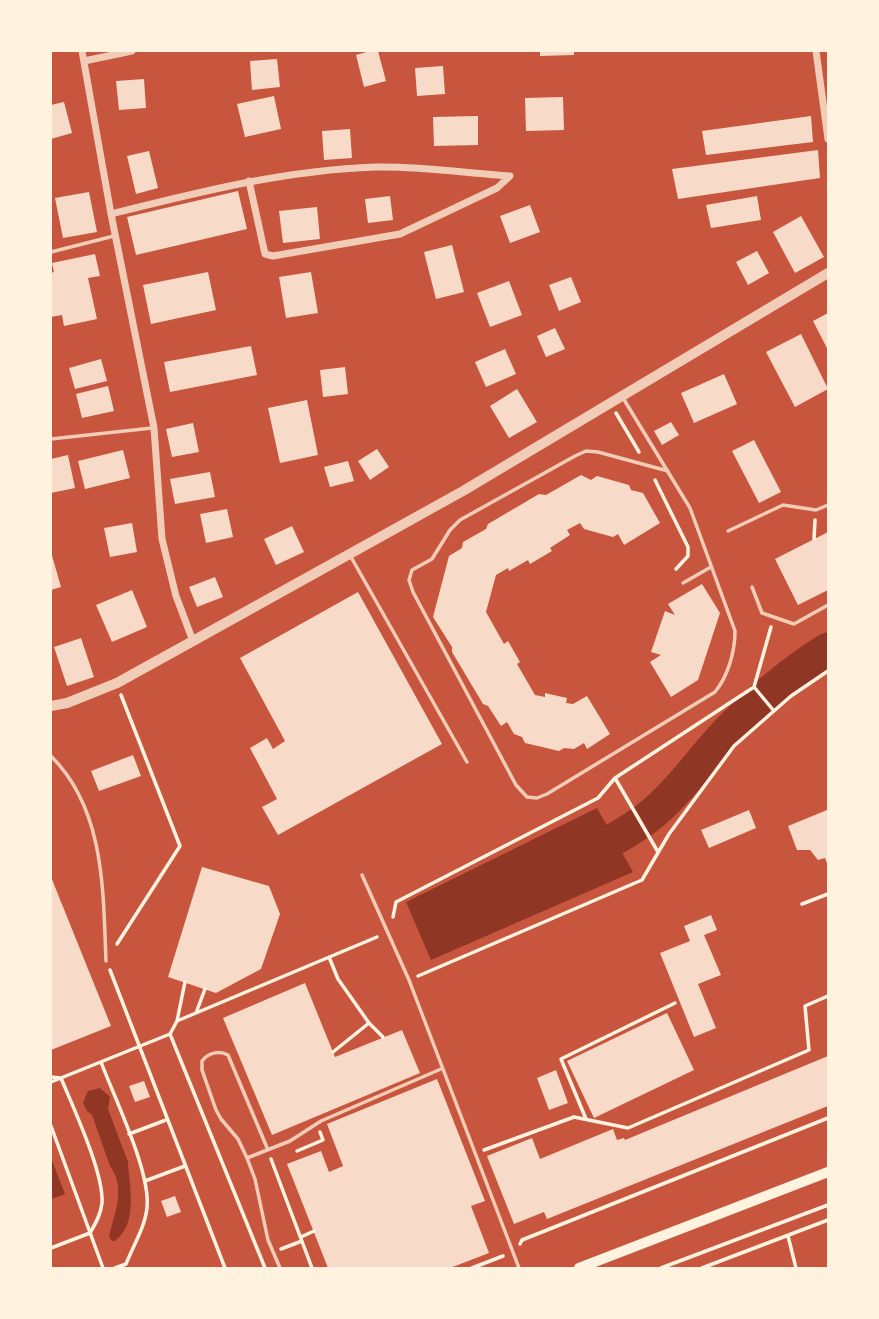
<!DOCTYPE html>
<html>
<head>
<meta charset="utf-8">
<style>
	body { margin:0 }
	#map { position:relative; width:879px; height:1319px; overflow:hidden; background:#c8553d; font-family:"Source Serif 4",serif }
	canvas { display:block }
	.frame { position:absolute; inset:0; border:52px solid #fff3e0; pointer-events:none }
</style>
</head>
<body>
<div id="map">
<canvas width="879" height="1319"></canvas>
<div class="frame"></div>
</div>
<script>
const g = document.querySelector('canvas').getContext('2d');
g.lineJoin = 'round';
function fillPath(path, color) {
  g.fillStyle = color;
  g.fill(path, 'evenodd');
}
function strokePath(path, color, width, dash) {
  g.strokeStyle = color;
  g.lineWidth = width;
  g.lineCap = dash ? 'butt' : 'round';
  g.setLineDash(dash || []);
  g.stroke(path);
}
fillPath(new Path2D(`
	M597,808L633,872L431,960L406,902Z
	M100,1088L110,1097L108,1109L128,1162C129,1186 139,1222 115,1241H112L109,1236C115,1212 126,1188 110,1166L92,1115L87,1111L83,1103L88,1091Z
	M51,1158L65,1194L51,1199Z`), '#8f3625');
strokePath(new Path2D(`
	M577,858C601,847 626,834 647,818C679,793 701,759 728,731C758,700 791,672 828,649`), '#8f3625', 33);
fillPath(new Path2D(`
	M370,51H378L386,81L364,87L356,55Z
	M540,51H574V55L540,56Z
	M277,59L280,87L252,90L250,61Z
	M443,66L445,94L417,96L415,68Z
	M144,79L146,108L119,110L116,81Z
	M274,96L281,129L245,137L237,104Z
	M563,97L564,130L526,131L525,98Z
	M64,102L72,133L51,139V105Z
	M478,116V145L434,146L433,117Z
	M811,116L813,142L706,155L702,131Z
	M350,129L352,158L324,160L322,131Z
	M818,150L820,178L678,199L672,169Z
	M149,151L158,188L136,194L127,156Z
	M238,191L247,229L136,255L127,217Z
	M89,192L97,232L63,238L55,198Z
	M390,196L393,220L368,223L365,199Z
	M757,196L761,220L711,228L706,205Z
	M530,205L540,232L510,243L500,216Z
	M317,207L320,239L283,243L279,211Z
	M801,216L824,257L795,273L773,232Z
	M452,245L464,292L436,299L424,252Z
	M757,251L769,273L748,285L736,262Z
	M95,254L100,276L88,278L97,319L64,326L62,315L51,317V273L54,272L52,263Z
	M208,272L216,310L151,324L143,285Z
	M311,272L318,313L286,318L279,277Z
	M571,277L581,302L559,311L549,285Z
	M509,281L522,315L490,327L477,293Z
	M828,313V350L813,321Z
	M555,328L565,349L546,357L537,336Z
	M801,334L828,389L795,407L766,352Z
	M251,346L257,375L170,392L164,362Z
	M505,349L516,374L486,387L475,362Z
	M101,359L107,381L75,389L69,368Z
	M345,367L348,394L323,397L320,370Z
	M724,374L737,404L694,423L681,393Z
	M108,386L114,411L82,418L76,394Z
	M517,389L537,422L509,438L490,406Z
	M307,400L318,455L280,463L268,408Z
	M671,422L679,435L662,445L654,431Z
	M193,423L199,452L172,457L166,429Z
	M754,440L781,492L759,503L732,451Z
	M377,449L389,467L370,480L358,461Z
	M123,450L130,478L85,489L78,461Z
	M68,455L75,488L51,493V459Z
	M348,461L354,481L330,487L324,467Z
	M210,472L215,497L175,504L170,479Z
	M581,475L591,480L597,476L629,485L631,490L643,493L660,523L624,545L618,534L613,537L584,529L580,523L567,530L570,535L550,548L552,551L530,564L528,560L509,571L508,568L496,575L486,612L504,644L508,641L520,662L517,664L535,695L545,697V693L567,698L566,703L573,704L587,696L610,734L587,749L584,743L574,749L564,748L559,751L525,743L522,737L514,734L507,722L501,726L488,706L483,704L452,652V647L433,617L449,556L462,548L463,542L486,529L488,524L539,494L546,495Z
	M227,509L233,537L206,543L200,514Z
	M132,523L137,552L110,557L104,528Z
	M292,526L304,552L276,565L264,539Z
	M828,532V590L798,605L775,559Z
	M51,552L61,587L51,590Z
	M215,577L223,597L197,607L189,587Z
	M702,584L720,613L698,680L671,697L650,662L661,655L651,652L665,611L675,615L668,604Z
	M132,590L147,627L112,642L96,605Z
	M358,592L442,744L278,835L262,807L277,799L250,748L267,738L273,749L285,741L240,658Z
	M81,638L94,677L67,686L54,647Z
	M133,755L141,776L99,791L91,771Z
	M749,810L756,828L709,848L701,830Z
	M827,810L828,813V866L825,858L818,860L810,850H797L788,826Z
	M202,867L269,886L280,914L261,969L216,993L168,977Z
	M51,877L111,1026L51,1050Z
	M711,915L717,930L704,935L721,975L698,984L716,1028L694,1037L660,953L690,941L684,926Z
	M305,983L335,1057L402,1030L420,1073L272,1135L223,1018Z
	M667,1013L694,1070L594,1118L567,1061Z
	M828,1056V1106L547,1219L544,1212L514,1224L487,1156L532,1138L540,1159L613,1129L617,1140L624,1138L625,1140Z
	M556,1070L568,1103L549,1110L537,1078Z
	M437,1079L485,1201L471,1206L489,1253L450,1268H328L287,1164L321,1151L329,1172L343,1166L327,1124Z
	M144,1081L150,1097L135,1102L129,1086Z
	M175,1196L181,1212L167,1217L161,1201Z`), '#f7dbc8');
strokePath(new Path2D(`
	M616,413L639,452
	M655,480L688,547V556L676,569
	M814,539L815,520
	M754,687L774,711
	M615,778L754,687L771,627
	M802,904L828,894
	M393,917L396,902L598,798L615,778L658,852
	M117,944L180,846L121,695
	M329,957L338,979L369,1023
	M110,970L225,1268
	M418,976L642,880L669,834L734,746L791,696L828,671
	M185,982L177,1021L196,1013L205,989
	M196,1013L377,937
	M170,1034L265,1268
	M333,1052L369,1023L383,1037
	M101,1062C114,1097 151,1172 147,1208C145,1227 133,1246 126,1264L115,1268
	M51,1077L61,1078C73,1107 104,1173 102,1203C101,1214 96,1223 90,1233L51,1248
	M51,1082L170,1034L177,1021
	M586,1119L561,1059L675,1003
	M51,1126L103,1268
	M129,1134L166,1120
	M484,1150L574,1117L628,1128L809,1050L805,1006L828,996
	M297,1151L323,1140L320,1132
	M271,1159L312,1268
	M145,1181L185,1166
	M788,1236L796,1268
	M301,1237L314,1231
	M520,1244L522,1240L828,1118
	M281,1249L302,1241
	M472,1268L503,1256
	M661,1268L828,1205
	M702,1268L828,1220`), '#fff3e0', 3.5);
strokePath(new Path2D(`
	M51,252L114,236
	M623,398L690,508L735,631C735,652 728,676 715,692L547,794L537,798L527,797L516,785L413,592L409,580L412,570L432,559L450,530L460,520L575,456L586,451L598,452L668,471
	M51,439L152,428
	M728,531L783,505L816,510L828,505
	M351,557L467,762
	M683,583L711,567
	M752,587L762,613L794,624L828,605
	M51,756C105,810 103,890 106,961
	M362,875L409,980L519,1268
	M268,1150L228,1055C219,1050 208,1053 202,1061V1070L216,1110L221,1119L238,1139L247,1158L255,1179L268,1240L280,1268
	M247,1158L290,1141L321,1121L441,1069`), '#f1ccb7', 3.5);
strokePath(new Path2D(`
	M82,51L111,214L154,428L162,539L176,596L193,641
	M816,51L828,139
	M84,61L132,51
	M111,214C199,192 285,170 376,167C420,166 466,173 510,176L497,188L400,234L273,256L265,254L249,181`), '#f1ccb7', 7);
strokePath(new Path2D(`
	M51,706L67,703L117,683L193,641L463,491L828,273`), '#f1ccb7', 10);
strokePath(new Path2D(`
	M579,1268L828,1172`), '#fff3e0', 10);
</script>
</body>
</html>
